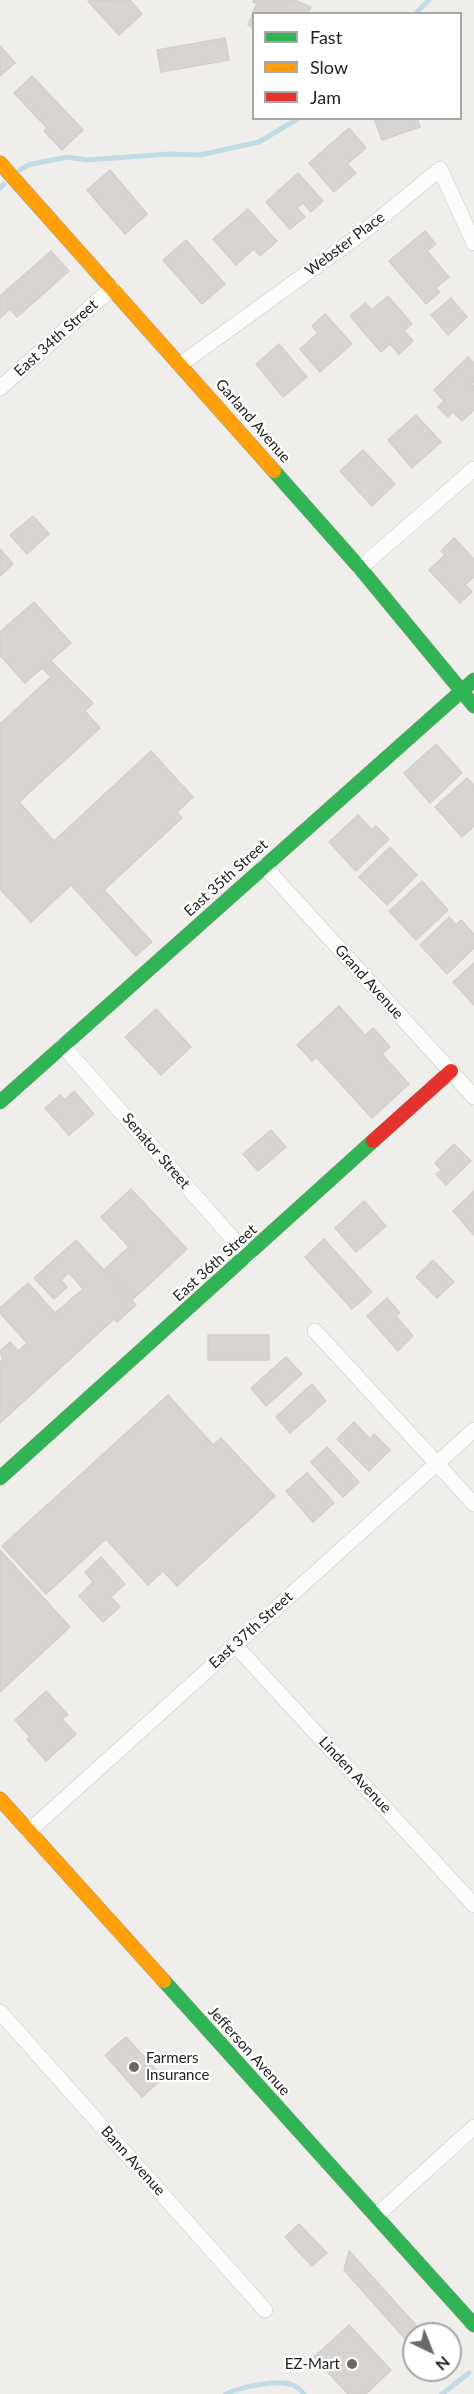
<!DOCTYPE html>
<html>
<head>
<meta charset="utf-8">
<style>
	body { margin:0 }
	#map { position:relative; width:474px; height:2394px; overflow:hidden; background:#f0eeeb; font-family:Lato,sans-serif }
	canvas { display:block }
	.legend { position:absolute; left:252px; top:12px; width:210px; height:108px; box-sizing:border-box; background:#fff; border:2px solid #a7a7a7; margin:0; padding:8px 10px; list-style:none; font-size:18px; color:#222 }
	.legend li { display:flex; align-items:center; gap:12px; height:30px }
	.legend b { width:30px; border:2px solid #a7a7a7 }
	.north { position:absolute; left:402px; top:2322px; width:60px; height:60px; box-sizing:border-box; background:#fff; border:2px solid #a7a7a7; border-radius:50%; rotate:137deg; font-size:16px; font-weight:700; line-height:24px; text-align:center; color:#222 }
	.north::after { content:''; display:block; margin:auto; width:21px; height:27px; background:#6a6968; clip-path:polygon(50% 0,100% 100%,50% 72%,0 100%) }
</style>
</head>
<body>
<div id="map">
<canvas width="474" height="2394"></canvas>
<ul class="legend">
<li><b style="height:8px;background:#30b455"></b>Fast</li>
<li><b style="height:8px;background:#ff9f0a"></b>Slow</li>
<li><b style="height:8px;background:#e5322d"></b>Jam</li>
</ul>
<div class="north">N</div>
</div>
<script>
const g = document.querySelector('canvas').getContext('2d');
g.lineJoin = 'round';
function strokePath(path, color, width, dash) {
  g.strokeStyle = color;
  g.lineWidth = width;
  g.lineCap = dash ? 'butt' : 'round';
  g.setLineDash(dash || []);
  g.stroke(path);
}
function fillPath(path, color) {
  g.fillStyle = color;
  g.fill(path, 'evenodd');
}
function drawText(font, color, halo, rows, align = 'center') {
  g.font = font + ' Lato,sans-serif';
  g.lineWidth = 4.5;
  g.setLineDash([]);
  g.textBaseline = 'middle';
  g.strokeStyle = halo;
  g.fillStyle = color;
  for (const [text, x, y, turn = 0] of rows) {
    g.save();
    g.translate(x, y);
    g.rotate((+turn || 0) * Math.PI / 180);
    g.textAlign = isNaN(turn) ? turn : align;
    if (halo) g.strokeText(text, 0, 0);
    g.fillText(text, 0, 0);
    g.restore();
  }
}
strokePath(new Path2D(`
	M415,14L429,0
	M20,170L28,165L67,157L87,160L169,154L200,155L259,142L299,118
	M0,188L4,184
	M226,2394C241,2387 277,2379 293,2385C298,2387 300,2390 304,2394
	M442,2394L469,2373`), '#bfdbe3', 5);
const building = new Path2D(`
	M130,0L142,14L119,35L88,1Z
	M254,0H294L311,7L308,14H254V28L248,25L257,3L253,2Z
	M225,38L229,60L161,72L157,50Z
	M0,46L15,63L0,76Z
	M32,76L83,130L62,150L44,131L47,128L14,93Z
	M374,118H417L420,127L382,140Z
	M349,128L366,148L347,164L356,173L334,192L309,163Z
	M110,170L147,214L125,234L87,190Z
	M298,173L323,201L311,212L303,203L297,208L305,217L290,229L266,202Z
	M248,209L277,241L260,256L254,249L236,265L213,239Z
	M425,231L436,244L427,251L449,277L436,288L440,292L426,304L389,261Z
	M186,240L225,284L202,304L163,260Z
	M51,251L69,271L17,317L10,309L0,318V296Z
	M388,296L412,324L404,331L413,341L399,354L390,344L381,352L350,316L365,303L372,310Z
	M451,298L467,317L448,335L431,315Z
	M325,314L352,344L320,372L300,349L318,333L312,326Z
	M279,344L307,377L283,397L256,364Z
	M468,357L474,363V382L472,384L474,386V410L462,421L453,412L448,417L438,407L444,401L434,390Z
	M416,415L441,442L412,468L388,440Z
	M363,450L395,484L372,506L340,471Z
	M33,516L49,534L27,554L10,535Z
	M454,538L474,559V577L465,585L472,592L460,603L429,570L445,555L441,551Z
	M0,549L13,564L0,576Z
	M34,602L71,643L25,683L0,655V632Z
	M51,661L93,703L85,711L100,728L19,802L54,841L151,751L193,797L177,812L182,818L104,890L152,942L136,956L71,885L31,922L0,889V724L51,677L43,669Z
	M436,744L462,773L430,803L404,773Z
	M467,778L474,785V826L462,837L435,807Z
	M358,815L372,830L376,826L389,839L356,871L329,842Z
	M390,847L417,875L387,905L359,877Z
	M422,881L448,910L416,940L389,911Z
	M449,917L456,925L461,920L474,934V948L447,974L420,945Z
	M474,963V1005L453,982Z
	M339,1006L365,1035L373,1028L390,1047L382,1054L409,1084L372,1118L316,1057L312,1061L297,1045Z
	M156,1009L191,1047L161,1075L125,1037Z
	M74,1091L94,1114L69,1135L45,1108L60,1095L65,1100Z
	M271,1130L286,1147L258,1171L243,1154Z
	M454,1144L471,1161L446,1185L436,1174L441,1170L435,1163Z
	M131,1189L187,1249L133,1299L105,1269L129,1247L101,1217Z
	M474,1191V1235L453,1211Z
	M364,1201L386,1226L356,1252L335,1228Z
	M324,1239L372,1292L352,1309L305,1257Z
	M76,1240L136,1305L117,1322L114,1319L0,1423V1362L3,1359L0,1351L10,1342L18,1351L27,1343L0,1313V1308L28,1283L55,1313L83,1289L69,1273L61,1280L67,1287L54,1299L34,1278Z
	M433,1260L454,1282L437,1298L416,1277Z
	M387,1298L400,1313L396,1316L413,1336L398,1351L367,1316Z
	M208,1335H269V1360H208Z
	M286,1357L302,1374L266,1406L251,1388Z
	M312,1384L326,1401L290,1433L276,1417Z
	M168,1395L213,1445L221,1438L275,1496L177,1586L163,1571L148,1585L106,1539L46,1594L2,1546Z
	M354,1422L370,1439L374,1434L390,1450L369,1471L337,1439Z
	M327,1447L359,1482L343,1497L311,1462Z
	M307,1473L334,1503L313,1522L286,1491Z
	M0,1550L70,1627L0,1692Z
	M101,1557L125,1584L111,1597L120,1607L103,1622L79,1596L93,1582L85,1572Z
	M46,1691L68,1715L62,1719L76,1734L46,1761L27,1739L30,1737L15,1720Z
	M126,2037L163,2078L142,2097L105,2055Z
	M299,2224L327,2253L312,2266L285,2237Z
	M349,2251L424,2334H414V2349L344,2270Z
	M349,2325L391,2370L366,2394H348L314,2357Z`);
fillPath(building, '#d7d4d2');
strokePath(building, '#d3d0cc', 1.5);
const street = new Path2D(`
	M181,364L361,234L440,169L474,243
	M0,388L112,288
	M360,568L474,469
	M264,866L474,1097
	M63,1046L248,1256
	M315,1331L474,1504
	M235,1645L474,1905
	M29,1831L474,1430
	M0,2012L265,2310
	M376,2216L474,2127`);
const fast = new Path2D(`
	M274,471L360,568L474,706
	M0,1102L474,680
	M0,1478L373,1141
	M164,1981L474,2325`);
const slow = new Path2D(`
	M0,163L274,471
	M0,1799L164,1981`);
const jam = new Path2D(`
	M373,1141L451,1071`);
strokePath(street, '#c9c8c7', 16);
strokePath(fast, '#999a82', 15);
strokePath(slow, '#999a82', 15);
strokePath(jam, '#999a82', 15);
strokePath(street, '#fdfcfc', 15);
strokePath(fast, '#30b455', 14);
strokePath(slow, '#ff9f0a', 14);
strokePath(jam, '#e5322d', 14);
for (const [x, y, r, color] of [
	[134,2067,6,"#6a6968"],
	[352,2364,6,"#6a6968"]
]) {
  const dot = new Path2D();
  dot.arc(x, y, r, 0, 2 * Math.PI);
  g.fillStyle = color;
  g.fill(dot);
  strokePath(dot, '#fff', 2);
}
drawText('15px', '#222', '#fff', [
	["Webster Place",345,244,-37],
	["East 34th Street",56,338,-42],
	["Garland Avenue",253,421,49],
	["East 35th Street",226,878,-42],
	["Grand Avenue",369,982,48],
	["Senator Street",156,1151,49],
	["East 36th Street",215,1263,-42],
	["East 37th Street",251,1630,-42],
	["Linden Avenue",355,1775,47],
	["Jefferson Avenue",249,2051,48],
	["Bann Avenue",133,2161,48]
]);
drawText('15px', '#222', '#fff', [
	["Farmers",146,2058],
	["Insurance",146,2075],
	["EZ-Mart",340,2364,"right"]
], 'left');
</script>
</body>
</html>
